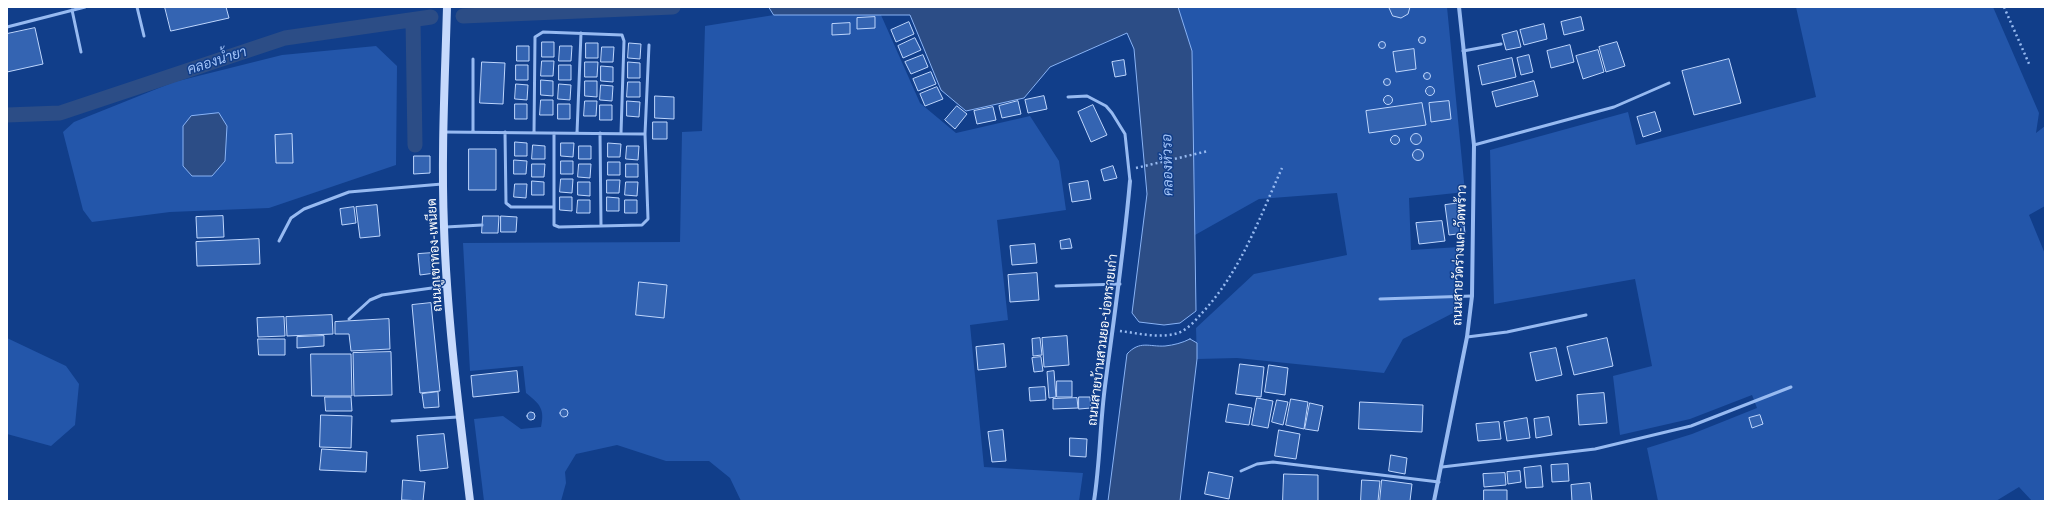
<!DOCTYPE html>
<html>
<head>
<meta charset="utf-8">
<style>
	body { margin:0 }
	#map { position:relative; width:2052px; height:508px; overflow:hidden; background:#113e8a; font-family:"PT Sans",sans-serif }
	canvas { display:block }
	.frame { position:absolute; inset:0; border:8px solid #fff; pointer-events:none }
</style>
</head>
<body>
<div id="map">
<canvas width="2052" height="508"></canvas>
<div class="frame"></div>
</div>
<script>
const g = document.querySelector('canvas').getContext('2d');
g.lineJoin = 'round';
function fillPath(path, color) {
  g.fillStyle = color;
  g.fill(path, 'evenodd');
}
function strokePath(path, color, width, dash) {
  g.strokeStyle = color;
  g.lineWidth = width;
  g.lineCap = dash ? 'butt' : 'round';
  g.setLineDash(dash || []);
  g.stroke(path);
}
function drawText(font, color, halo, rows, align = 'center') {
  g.font = font + ' "PT Sans",Sarabun,sans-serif';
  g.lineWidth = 3;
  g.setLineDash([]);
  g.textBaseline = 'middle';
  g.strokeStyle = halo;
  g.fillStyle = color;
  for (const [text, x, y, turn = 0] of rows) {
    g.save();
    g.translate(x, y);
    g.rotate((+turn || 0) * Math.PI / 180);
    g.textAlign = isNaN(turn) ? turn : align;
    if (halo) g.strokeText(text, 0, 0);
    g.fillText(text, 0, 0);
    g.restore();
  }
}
fillPath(new Path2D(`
	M1178,7H1447L1465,192L1409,198L1411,250L1460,247L1455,312L1403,339L1384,373L1237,358L1197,359L1196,328L1254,274L1347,255L1337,193L1259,199L1195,235L1192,51Z
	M1796,7H1993L2039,113L2036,133L2045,126V206L2029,215L2045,254V501H2032L2019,487L1996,501H1658L1647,448L1692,434L1757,408L1752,395L1690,419L1620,435L1613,376L1652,366L1635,279L1494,304L1490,150L1628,112L1636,145L1816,97Z
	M774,15H881L920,103L956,133L1030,116L1059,161L1066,210L997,220L1008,320L970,325L984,467L1083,473L1079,501H741L730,478L709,461H666L617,445L576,454L565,472L566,483L561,501H484L474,419L503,416L521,429L541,427C545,409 540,404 526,393L523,366L470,371L463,243L680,242L682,132L702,131L705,26Z
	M376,46L397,66L396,165L269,208L170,212L92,222L83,210L63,132L74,122L174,82L282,55Z
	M7,338L66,366L79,384L75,425L51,446L7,434Z`), '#2356aa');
const water = new Path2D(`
	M769,7H1178L1192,51L1196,311L1180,323L1164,325L1139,322L1132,313L1147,194L1134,49L1127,33L1050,67L1024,98L966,111L941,90L910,15H774Z
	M219,113L227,126L225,161L212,176H192L183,166V126L191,116Z
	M1190,339L1197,343V359L1180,501H1108L1127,354C1140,340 1149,347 1165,346C1174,345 1182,343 1190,339Z`);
fillPath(water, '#2c4d86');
strokePath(water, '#89b3f5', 1);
strokePath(new Path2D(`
	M463,16L673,7
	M413,20L415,145
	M7,115L60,113L285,38L431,17`), '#2c4d86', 15);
const building = new Path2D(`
	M165,7H226L229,18L171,31Z
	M1389,7H1410L1408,14L1401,18L1393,16Z
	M875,17V28L857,29V18Z
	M1581,17L1584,30L1564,35L1561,22Z
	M909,22L914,34L896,42L891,30Z
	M850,23V34L832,35V24Z
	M1544,24L1547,39L1524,45L1520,30Z
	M35,28L43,64L7,72V34Z
	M1517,31L1521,47L1506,50L1502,35Z
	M1418.5 40a3.5 3.5 0 1 1 7 0a3.5 3.5 0 1 1-7 0Z
	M915,38L921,50L903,58L898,46Z
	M1378.5 45a3.5 3.5 0 1 1 7 0a3.5 3.5 0 1 1-7 0Z
	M542,42H554V57H542Z
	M1617,42L1625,66L1606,72L1599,47Z
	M586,43H598V58H586Z
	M629,43L641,44L640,59L628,58Z
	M1570,45L1574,62L1551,68L1547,51Z
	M517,46H529V61H517Z
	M560,46H572L571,61H559Z
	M602,47H614L613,62H601Z
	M1414,49L1416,69L1396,72L1393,52Z
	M1598,50L1604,72L1583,79L1576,56Z
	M923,55L928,67L911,74L905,62Z
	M1529,55L1533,72L1521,75L1517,58Z
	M1512,58L1516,77L1482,85L1478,66Z
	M1729,59L1741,103L1694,115L1682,71Z
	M1124,60L1126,75L1115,77L1112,62Z
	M542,61H554L553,76H541Z
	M482,62L505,63L503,104L480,103Z
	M585,62H598L597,77H585Z
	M628,62L640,63V78H628Z
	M516,65H528V80H516Z
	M559,65H571V80H559Z
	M601,66L613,67V82L601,81Z
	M931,72L936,84L918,91L913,79Z
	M1423.5 76a3.5 3.5 0 1 1 7 0a3.5 3.5 0 1 1-7 0Z
	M1383.5 82a3.5 3.5 0 1 1 7 0a3.5 3.5 0 1 1-7 0Z
	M541,80L553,81V96L541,95Z
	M585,81H597V97L585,96Z
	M1534,81L1538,96L1496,107L1492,92Z
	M628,82H640V97H627Z
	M516,84L528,85L527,100L515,99Z
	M559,84L571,85L570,100L558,99Z
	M601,85L613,86L612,101L600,100Z
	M1425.5 91a4.5 4.5 0 1 1 9 0a4.5 4.5 0 1 1-9 0Z
	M937,87L943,99L925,106L920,94Z
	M1383.5 100a4.5 4.5 0 1 1 9 0a4.5 4.5 0 1 1-9 0Z
	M655,96L674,97V119L655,118Z
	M1044,96L1047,109L1028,113L1025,100Z
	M541,100H553V115H540Z
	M585,101H597L596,116H584Z
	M627,101L640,102L639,117L627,116Z
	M1018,101L1021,114L1002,118L999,106Z
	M1449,101L1451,119L1431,122L1429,103Z
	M1422,103L1426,125L1369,133L1366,111Z
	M515,104H527V119H515Z
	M558,104H570V119H558Z
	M600,105H612V120H600Z
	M1093,105L1107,135L1091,142L1078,112Z
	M957,106L967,114L955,129L945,120Z
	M993,107L996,120L977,124L974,111Z
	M1655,112L1661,131L1643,137L1637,117Z
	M653,122H667V139H653Z
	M1410.5 139a5.5 5.5 0 1 1 11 0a5.5 5.5 0 1 1-11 0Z
	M292,134L293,163H276L275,135Z
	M1390.5 140a4.5 4.5 0 1 1 9 0a4.5 4.5 0 1 1-9 0Z
	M515,142L527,143V156H515Z
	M561,143H574L573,157L561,156Z
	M608,143L621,144L620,157H608Z
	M533,145L545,146V159H532Z
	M579,146H591V159H579Z
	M627,146H639L638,160L626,159Z
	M469,149H496V190H469Z
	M1412.5 155a5.5 5.5 0 1 1 11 0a5.5 5.5 0 1 1-11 0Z
	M414,156H430V173L414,174Z
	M514,160L527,161L526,174H514Z
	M561,161H573V174H561Z
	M608,162H620V175H608Z
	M532,164H545L544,177H532Z
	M579,164H591L590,178L578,177Z
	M626,164H638V177H626Z
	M1113,166L1117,178L1104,181L1101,170Z
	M561,179H573L572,193L560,192Z
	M607,180H620L619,193H607Z
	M532,181L544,182V195H532Z
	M1088,181L1091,199L1072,202L1069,184Z
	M578,182H590V196L578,195Z
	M626,182H638L637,196L625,195Z
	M515,184H527L526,198L514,197Z
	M560,197H572V211L560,210Z
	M607,197L619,198V211H607Z
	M578,200H590V213H577Z
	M625,200H637V213H625Z
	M1461,203L1465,233L1449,235L1445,205Z
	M377,205L380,236L360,238L356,207Z
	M354,207L356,223L342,225L340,209Z
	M223,216L224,237L197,238L196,217Z
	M483,216H499L498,233H482Z
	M501,216L517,217L516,232H501Z
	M1442,221L1445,241L1419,244L1416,223Z
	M259,239L260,264L197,266L196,242Z
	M1070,239L1072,248L1061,249L1060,241Z
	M1035,244L1037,263L1012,265L1010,246Z
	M433,253L435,273L420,275L418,254Z
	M1037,273L1039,300L1010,302L1008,275Z
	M639,282L667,285L664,318L636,315Z
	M431,303L440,391L420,393L412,305Z
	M332,315L333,334L287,336L286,317Z
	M284,317L285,336L258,337L257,318Z
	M389,319L390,349L351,351L349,334H335V322Z
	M324,336V346L297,348V337Z
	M1067,336L1069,365L1044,367L1042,338Z
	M1040,338L1042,355L1033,356L1032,339Z
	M1607,338L1613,366L1574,375L1567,347Z
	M258,339H285V355H259Z
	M1004,344L1006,367L978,370L976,347Z
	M1556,348L1562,375L1536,381L1530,353Z
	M391,352L392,395L354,396L353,353Z
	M311,354H351L352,396H312Z
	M1041,357L1043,371L1034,372L1032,358Z
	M1240,364L1264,367L1261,397L1236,394Z
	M1269,365L1288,368L1285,395L1265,392Z
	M517,371L519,392L473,397L471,376Z
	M1054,371L1056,397L1049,398L1047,372Z
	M1057,381H1072V397H1057Z
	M1045,387L1046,400L1030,401L1029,388Z
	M438,392L439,407L424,408L422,394Z
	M1604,393L1607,423L1579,425L1577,395Z
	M325,397H351L352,411H326Z
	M1079,397H1090L1091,408L1079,409Z
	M1077,398L1078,408L1053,409V399Z
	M1257,398L1273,401L1268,428L1252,425Z
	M1291,399L1308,402L1304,429L1286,425Z
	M1277,400L1288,402L1283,425L1272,422Z
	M1360,402L1423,405L1422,432L1359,429Z
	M1310,403L1323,406L1318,431L1305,429Z
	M1229,404L1252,408L1249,425L1226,422Z
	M560 413a4 4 0 1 1 8 0a4 4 0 1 1-8 0Z
	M527 416a4 4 0 1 1 8 0a4 4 0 1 1-8 0Z
	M321,415L352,416L351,448L320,447Z
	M1760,415L1763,424L1752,428L1749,418Z
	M1549,417L1552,435L1536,438L1534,419Z
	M1527,418L1530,438L1507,441L1504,422Z
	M1499,422L1501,439L1478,441L1476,424Z
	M1003,430L1006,461L992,462L988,432Z
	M1279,430L1300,434L1296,459L1275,456Z
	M444,434L448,468L420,471L417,436Z
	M1070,438L1087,439L1086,457L1070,456Z
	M322,449L367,452L366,472L320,470Z
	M1391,455L1407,458L1405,474L1389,471Z
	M1568,464L1569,481L1552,482L1551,465Z
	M1541,466L1543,487L1526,488L1524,468Z
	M1520,471L1521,482L1508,484L1507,472Z
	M1209,472L1233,477L1229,499L1205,494Z
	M1505,473L1506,485L1484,487L1483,474Z
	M1284,474L1318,475V501H1283Z
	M403,480L425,482L423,501L402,500Z
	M1362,480L1380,481L1378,501H1361Z
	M1382,480L1412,484L1410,501H1380Z
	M1590,483L1592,501H1572L1571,485Z
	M1484,490H1507V501H1484Z`);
fillPath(building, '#3464b2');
strokePath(building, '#bed6fd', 1);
strokePath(new Path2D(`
	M2004,7L2030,66
	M1136,168L1208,151
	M1120,331C1138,333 1159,339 1178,333C1187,330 1195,321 1201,314C1240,273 1259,219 1282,168`), '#97baf1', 2.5, [2, 3]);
strokePath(new Path2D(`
	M137,7L144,36
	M72,10L81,52
	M7,27L85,7
	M1463,51L1501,44
	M1068,97L1087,96L1106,106L1112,113L1125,134L1130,181
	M444,132L645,134
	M473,132V59
	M505,132L506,203L511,207H553
	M534,133L535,37L543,32L622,35L624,41L621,133
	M554,133V225L559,227L642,225L648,219L645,134L649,45
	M577,133L581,33
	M600,133L601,226
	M1474,145L1614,107L1669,83
	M446,227L482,225
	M279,241L291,218L304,209L349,192L442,184
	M1056,286L1120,284
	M1380,299L1472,296
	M349,319L370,300L382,295L446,286
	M1467,337L1507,332L1586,315
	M392,421L458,417
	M1442,467L1595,449L1691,426L1791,387
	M1241,471L1257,464L1273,462L1439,482`), '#97baf1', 3);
strokePath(new Path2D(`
	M1094,501C1100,463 1100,424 1105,386C1114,318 1124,250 1130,181
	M1434,501L1467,337L1472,296L1474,145L1459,7`), '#97baf1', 4);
strokePath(new Path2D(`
	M447,7C445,80 441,154 444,227C447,319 459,410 470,501`), '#c6d9fc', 8);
drawText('13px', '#fff', '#113e8a', [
	["ถนนภูเขาทอง-เพนียด",435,255,-93],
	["ถนนสายวัดร่างแค-วัดพร้าว",1460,255,-88],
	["ถนนสายบ้านสวนยอ-บ่อทรายเก่า",1103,340,-83]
]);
drawText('italic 14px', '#a3c4f9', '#113e8a', [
	["คลองน้ำยา",217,61,-18],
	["คลองหัวรอ",1168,165,-91]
]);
</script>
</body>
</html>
